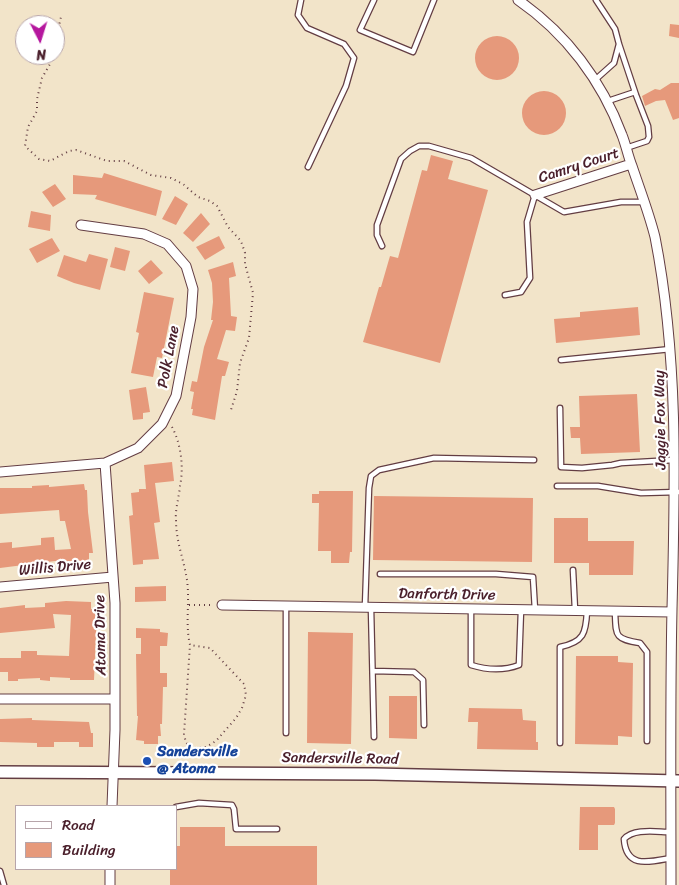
<!DOCTYPE html>
<html>
<head>
<meta charset="utf-8">
<style>
	body { margin:0 }
	#map { position:relative; width:679px; height:885px; overflow:hidden; background:#f2e4c9; font-family:Sriracha,sans-serif }
	canvas { display:block }
	.legend { position:absolute; left:15px; top:805px; width:162px; height:65px; box-sizing:border-box; background:#fff; border:1px solid #b7a5aa; margin:0; padding:6px 9px; list-style:none; font-size:15px; color:#4a1f2b }
	.legend li { display:flex; align-items:center; gap:10px; height:25px }
	.legend b { width:25px; border:1px solid #b7a5aa }
	.north { position:absolute; left:15px; top:15px; width:50px; height:50px; box-sizing:border-box; background:#fff; border:1px solid #b7a5aa; border-radius:50%; rotate:175deg; font-size:14px; font-weight:700; line-height:20px; text-align:center; color:#4a1f2b }
	.north::after { content:''; display:block; margin:auto; width:18px; height:22px; background:#b5179e; clip-path:polygon(50% 0,100% 100%,50% 72%,0 100%) }
</style>
</head>
<body>
<div id="map">
<canvas width="679" height="885"></canvas>
<ul class="legend">
<li><b style="height:6px;background:#fff"></b>Road</li>
<li><b style="height:14px;background:#e6997b"></b>Building</li>
</ul>
<div class="north">N</div>
</div>
<script>
const g = document.querySelector('canvas').getContext('2d');
g.lineJoin = 'round';
function fillPath(path, color) {
  g.fillStyle = color;
  g.fill(path, 'evenodd');
}
function strokePath(path, color, width, dash) {
  g.strokeStyle = color;
  g.lineWidth = width;
  g.lineCap = dash ? 'butt' : 'round';
  g.setLineDash(dash || []);
  g.stroke(path);
}
function drawText(font, color, halo, rows, align = 'center') {
  g.font = font + ' Sriracha,sans-serif';
  g.lineWidth = 4.5;
  g.setLineDash([]);
  g.textBaseline = 'middle';
  g.strokeStyle = halo;
  g.fillStyle = color;
  for (const [text, x, y, turn = 0] of rows) {
    g.save();
    g.translate(x, y);
    g.rotate((+turn || 0) * Math.PI / 180);
    g.textAlign = isNaN(turn) ? turn : align;
    if (halo) g.strokeText(text, 0, 0);
    g.fillText(text, 0, 0);
    g.restore();
  }
}
fillPath(new Path2D(`
	M670,24L679,25V38L669,36Z
	M475 58a22 22 0 1 1 44 0a22 22 0 1 1-44 0Z
	M671,83H679V118L673,120L665,100L656,101L645,106L642,96L655,89L660,90Z
	M522 113a22 22 0 1 1 44 0a22 22 0 1 1-44 0Z
	M431,155L453,161L448,179L488,190L440,363L363,342L379,287H381L390,256L398,258L422,170L427,171Z
	M104,173L162,191L156,216L95,199L97,195L73,194V175L102,178Z
	M55,184L66,199L53,207L42,192Z
	M175,196L188,204L176,225L162,219Z
	M31,211L51,215L50,231L28,227Z
	M201,213L210,224L193,242L183,233Z
	M219,236L225,248L205,260L196,247Z
	M52,238L60,251L37,263L29,249Z
	M115,247L130,251L125,271L110,267Z
	M89,254L108,259L100,290L74,283L57,276L64,255L86,262Z
	M151,260L163,273L149,284L138,271Z
	M233,262L236,276L229,278L231,316L237,317L235,331L226,330L217,359L229,362L225,376H222L215,420L192,415L193,409H191L194,392L190,391L192,381L197,382L204,347L213,320H211L213,302L212,283L208,270Z
	M144,292L174,298L162,358L157,357L153,377L131,373L139,333L136,332Z
	M638,307L640,335L556,343L554,319L580,317V312Z
	M146,387L150,412L143,413V419L133,420L129,390Z
	M637,394L640,452L581,454L580,438H571L570,427H580L579,396Z
	M172,462L174,481L155,483L160,522L154,523L159,559L143,560V564L133,565L129,516L133,515L131,493L139,492V489H146L144,465Z
	M84,484L85,490H87L88,512L93,553H89V561L63,563V560L0,568V543L12,542V548L41,545V538L54,537L55,550L71,549L65,521H60L59,510L0,514V488H32V486L49,485V487Z
	M319,491H353L352,552H350L349,563H331V551H318L319,503H312V494H319Z
	M374,496L533,498L532,562L373,560Z
	M554,518H588V541H634L633,575H589V563H554Z
	M166,586V601L135,602V587Z
	M66,601L91,602V609L97,610L94,680H70V678L50,677V681L40,680V678L18,679V681H8V672H0V658H21V651H37V655L69,656L71,615L53,614L55,628L0,633V608L25,605V608L45,607V603Z
	M136,628L160,629V632L168,633L167,646H160V673H167V687H163L162,724H160L161,736H158V744H144V741L136,740L138,716H137L136,654H141V638H136Z
	M308,632L353,633L351,744L307,743Z
	M576,656H618V662L633,663L632,737L618,736V745L575,744Z
	M389,696H417V739L389,738Z
	M469,708L522,709L523,720L536,721V742H538V750L477,749L478,722H468Z
	M32,718V720L89,722L91,733H93V747H79V742H54V747H37V743L0,742V719Z
	M580,807H614L615,809V823L614,825H598V850H579Z
	M180,827H225V846H317V885H170V869H176V846H180Z`), '#e6997b');
const service = new Path2D(`
	M301,0L298,15L307,28L344,44L354,58L346,86L308,167
	M374,0L360,30L413,52L434,0
	M619,44L636,95L648,126L649,137L647,141L626,148
	M595,80L614,63L619,44L615,29L596,0
	M608,101L635,92
	M382,246L377,235V225L401,159L410,151L419,146H429L471,158L564,212L621,202H645
	M505,295L521,292L530,278L527,222L535,195
	M561,360L671,349
	M560,408L561,467L582,468L612,465L621,463L674,460
	M557,486H598L641,493L679,492
	M573,570L575,610
	M380,574H496L533,577L535,610
	M286,606V733
	M365,607L369,488L371,476L379,470L434,458L534,460
	M371,608L374,737
	M471,609V665C487,670 503,671 519,665L521,610
	M615,611C616,636 614,639 640,643L647,652V741
	M373,671L414,672L423,680L424,725
	M560,743V647C584,642 586,633 587,611
	M176,807L199,803L232,805L234,809L236,829H277
	M671,858C649,862 626,869 624,839C634,828 656,832 671,832
	M0,871L4,885`);
const minor = new Path2D(`
	M518,0C566,33 602,81 622,135C626,145 628,156 632,166C640,190 649,213 655,237C679,359 675,485 672,609C670,701 671,793 671,885
	M535,195L631,164
	M105,463L115,603V730L112,806
	M0,472L105,463L138,448L162,424L176,396L191,317L193,289L186,266L167,244L144,234L81,225
	M0,587L113,577
	M222,605L672,612
	M0,699H115
	M110,885V869`);
const tertiary = new Path2D(`
	M0,772L375,774L679,781`);
strokePath(service, '#633d43', 7);
strokePath(minor, '#633d43', 11);
strokePath(tertiary, '#633d43', 14);
strokePath(new Path2D(`
	M55,43L61,17
	M52,55L50,64L42,78L37,99V111L28,127L25,146L39,159L50,161L69,151L76,150L107,161H124L151,175L171,178L183,184L198,197L210,201L217,206L228,227L241,241L245,253V264L253,293L249,338L240,363L237,391L230,413
	M172,427C181,444 184,467 180,486C179,498 175,509 176,520C176,542 184,560 187,580C190,602 185,624 190,645L184,734L186,743L193,748L206,747L216,741L236,718L242,708L246,695L244,684L210,648L190,645
	M189,605H212`), '#633d43', 2, [1, 4]);
strokePath(service, '#fff', 4.5);
strokePath(minor, '#fff', 9);
strokePath(tertiary, '#fff', 11);
for (const [x, y, r, color] of [
	[147,761,5,"#1a4fb4"]
]) {
  const dot = new Path2D();
  dot.arc(x, y, r, 0, 2 * Math.PI);
  g.fillStyle = color;
  g.fill(dot);
  strokePath(dot, '#fff', 2);
}
drawText('15px', '#4a1f2b', '#fff', [
	["Camry Court",579,166,-18],
	["Polk Lane",169,357,-79],
	["Jaggie Fox Way",661,420,-91],
	["Willis Drive",55,568,-5],
	["Danforth Drive",447,595,1],
	["Atoma Drive",101,635,-91],
	["Sandersville Road",340,759,1]
]);
drawText('bold 15px', '#164399', '#fff', [
	["Sandersville",157,752],
	["@ Atoma",157,769]
], 'left');
</script>
</body>
</html>
